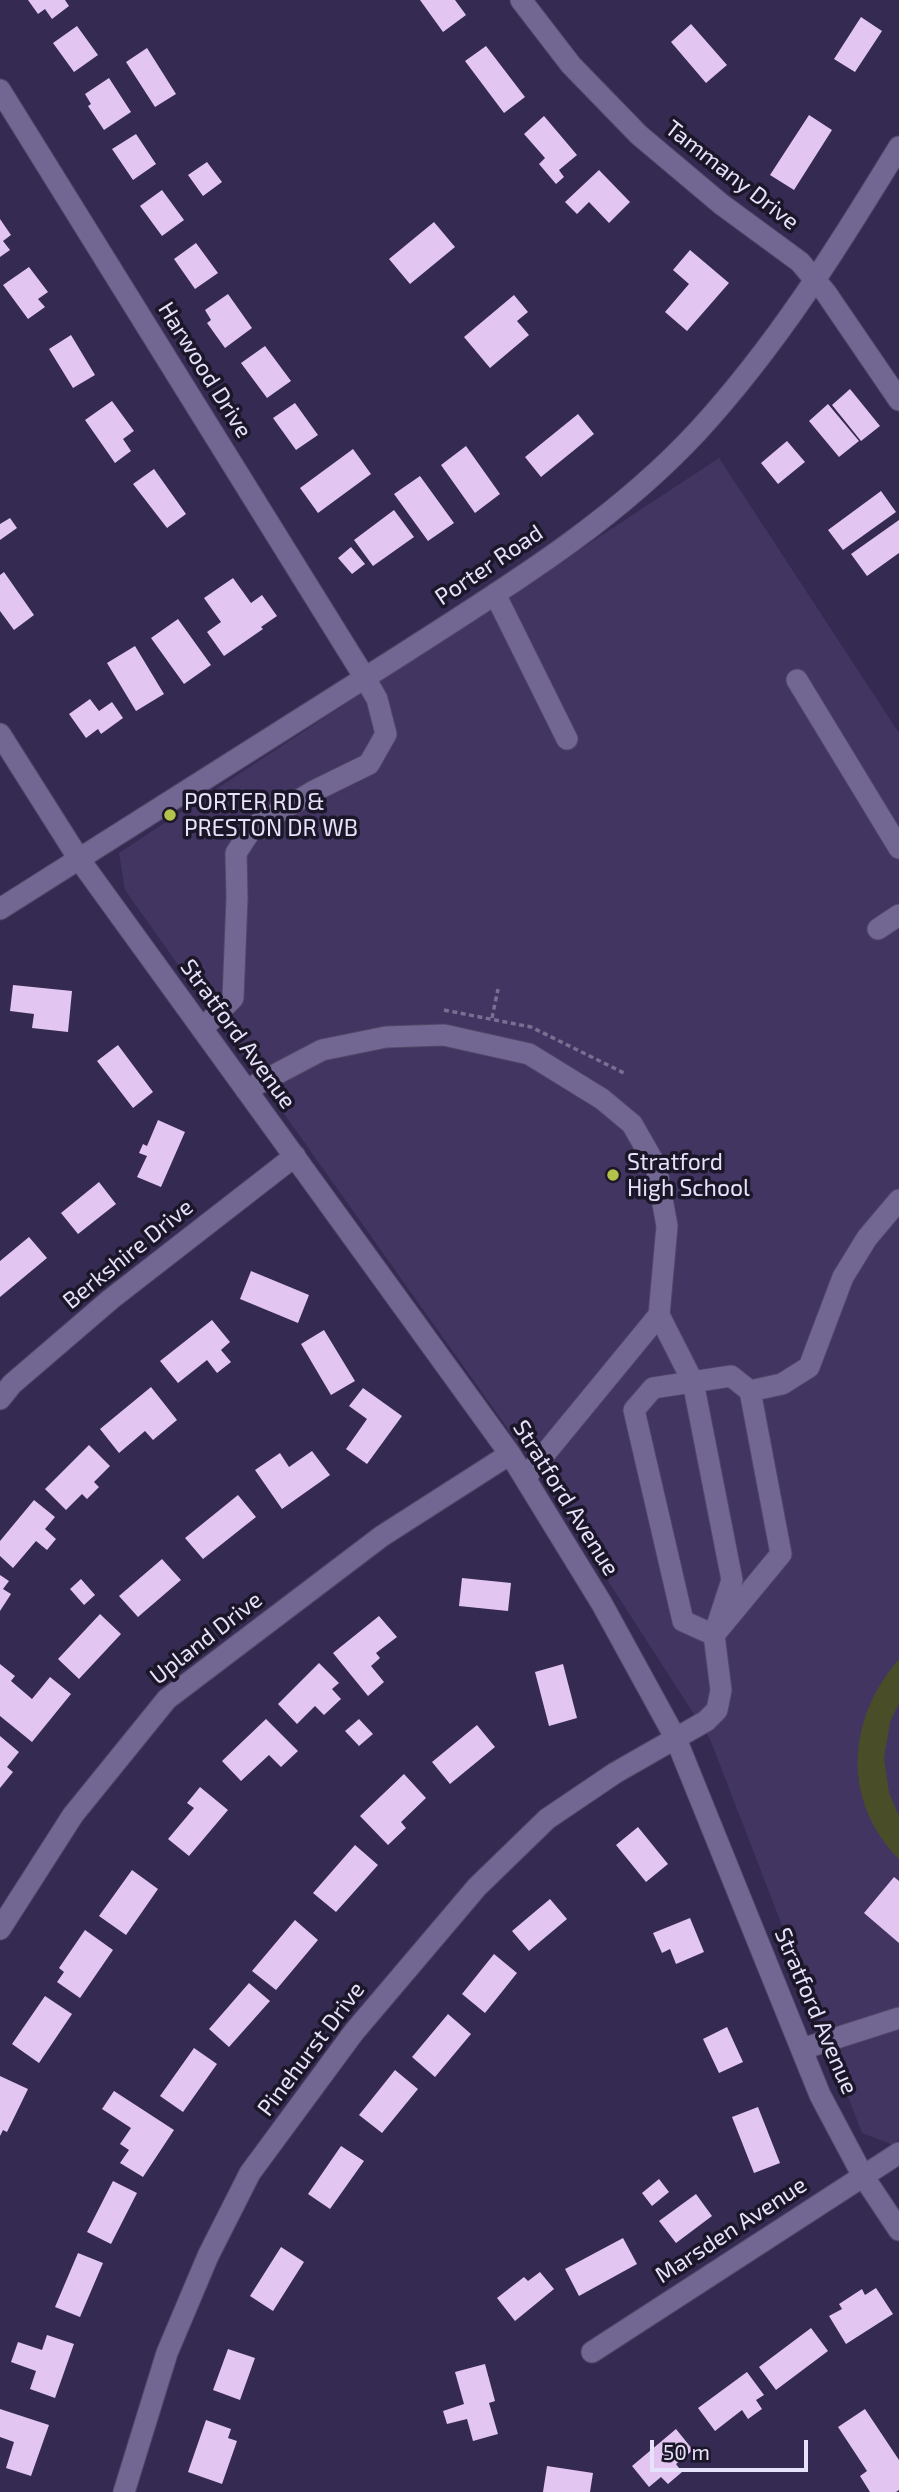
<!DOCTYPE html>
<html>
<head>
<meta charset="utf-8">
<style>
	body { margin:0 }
	#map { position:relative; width:899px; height:2492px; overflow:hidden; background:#352a51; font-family:"Exo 2",sans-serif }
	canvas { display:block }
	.scale { position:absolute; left:650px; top:2440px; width:158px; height:32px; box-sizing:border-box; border:4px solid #e7e2fb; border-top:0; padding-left:9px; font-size:21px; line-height:24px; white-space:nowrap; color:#e7e2fb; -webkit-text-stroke:5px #1b1628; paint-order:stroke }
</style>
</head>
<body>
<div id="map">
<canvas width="899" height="2492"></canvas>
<div class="scale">50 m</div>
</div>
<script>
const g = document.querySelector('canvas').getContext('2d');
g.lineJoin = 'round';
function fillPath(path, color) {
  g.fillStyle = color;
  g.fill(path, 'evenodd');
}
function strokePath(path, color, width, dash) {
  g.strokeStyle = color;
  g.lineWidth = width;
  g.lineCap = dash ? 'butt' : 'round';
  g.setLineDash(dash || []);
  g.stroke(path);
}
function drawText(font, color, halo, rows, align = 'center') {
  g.font = font + ' "Exo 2",sans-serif';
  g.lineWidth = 7;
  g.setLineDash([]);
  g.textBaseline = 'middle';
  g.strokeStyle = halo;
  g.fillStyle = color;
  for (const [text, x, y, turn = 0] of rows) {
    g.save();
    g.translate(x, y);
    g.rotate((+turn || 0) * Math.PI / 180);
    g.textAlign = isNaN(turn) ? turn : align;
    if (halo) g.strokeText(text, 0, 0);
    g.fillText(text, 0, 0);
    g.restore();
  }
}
fillPath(new Path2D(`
	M719,458L899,733V2140L893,2145L862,2133L710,1739L530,1460L125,890L119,853Z`), '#423561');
fillPath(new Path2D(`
	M899,1659V1703L890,1722L884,1758L889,1793L899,1816V1859C841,1800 847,1719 899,1659Z`), '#494e28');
fillPath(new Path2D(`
	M28,0H65L69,6L52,19L45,9L38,14Z
	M420,0H455L466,15L443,32Z
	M861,17L882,31L855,72L834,59Z
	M691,24L727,65L706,83L671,42Z
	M77,26L98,55L74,72L53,43Z
	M486,46L525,97L504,113L465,61Z
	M147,48L176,94L155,107L126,62Z
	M109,78L131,112L104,130L88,106L91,104L85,94Z
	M809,115L832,130L794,190L770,175Z
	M544,116L577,155L559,170L564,177L556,184L539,164L545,158L524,134Z
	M136,134L156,164L133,180L112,149Z
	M207,162L222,182L203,196L188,175Z
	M599,170L630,202L609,223L589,202L577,214L565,202Z
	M162,190L184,220L162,236L140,206Z
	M0,219L11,235L3,241L10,250L0,257Z
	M434,222L455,247L410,284L389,259Z
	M196,243L218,273L195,289L174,259Z
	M690,250L729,283L687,331L665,312L689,284L673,270Z
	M29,267L48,292L38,299L45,307L28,319L3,285Z
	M228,294L252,328L225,348L207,323L211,320L205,310Z
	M514,295L528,312L517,321L529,335L490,368L464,337Z
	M71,335L95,375L73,388L49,349Z
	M265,346L291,381L267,398L241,363Z
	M850,389L880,426L861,441L832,405Z
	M112,401L134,431L123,439L131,451L115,463L85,420Z
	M295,403L318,435L296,450L273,418Z
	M828,404L859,441L839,457L809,421Z
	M578,414L594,434L541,477L525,457Z
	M787,441L805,462L778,484L761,463Z
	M466,446L500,494L475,513L441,465Z
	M353,449L371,474L318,513L300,488Z
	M154,469L186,514L167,528L133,484Z
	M420,476L454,523L428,541L394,494Z
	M881,491L896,512L843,550L828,530Z
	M394,510L414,537L373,566L354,540Z
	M10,518L17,528L0,540V524Z
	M899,520V553L867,576L851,554Z
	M351,547L365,564L352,574L338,558Z
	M4,572L34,615L14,630L0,611V575Z
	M233,578L251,603L262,595L277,616L261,627L263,629L224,656L207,632L221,622L204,598Z
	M178,619L211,665L184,684L151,638Z
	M135,646L164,694L136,711L107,663Z
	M90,699L99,711L112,702L123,718L101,734L98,729L86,738L69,714Z
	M13,985L72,991L68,1032L32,1028L34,1014L10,1011Z
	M118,1045L153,1092L133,1108L97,1061Z
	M158,1120L185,1132L161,1187L137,1177L147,1156L139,1153L143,1144L147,1146Z
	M99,1182L116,1204L78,1234L61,1213Z
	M29,1237L47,1258L0,1297V1261Z
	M251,1271L309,1295L298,1323L240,1299Z
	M212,1320L230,1342L221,1350L231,1362L217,1373L207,1360L178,1383L160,1361Z
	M324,1330L355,1381L331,1395L301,1344Z
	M151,1387L177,1420L153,1440L145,1431L119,1453L100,1429Z
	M363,1388L402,1416L367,1464L346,1449L367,1419L349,1406Z
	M89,1445L110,1466L94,1482L99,1487L87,1499L82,1494L66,1510L45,1489Z
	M312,1451L330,1475L282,1509L255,1470L280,1453L289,1467Z
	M238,1495L256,1517L203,1559L185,1538Z
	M34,1500L55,1517L45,1529L56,1539L47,1550L36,1541L13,1568L0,1556V1541Z
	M162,1559L181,1580L138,1617L119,1596Z
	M0,1575L9,1581L3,1589L11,1594L0,1611Z
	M462,1578L511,1583L508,1611L459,1606Z
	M81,1579L95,1595L84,1605L70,1589Z
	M100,1614L121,1634L79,1679L58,1659Z
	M379,1616L397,1637L376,1653L380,1658L371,1666L384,1682L368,1696L333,1653Z
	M319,1663L339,1683L332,1689L341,1699L324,1715L315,1706L297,1724L278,1704Z
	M0,1664L15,1676L11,1681L32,1699L50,1677L71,1694L32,1742L0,1716Z
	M563,1664L577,1718L549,1726L535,1672Z
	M266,1719L298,1751L281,1767L269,1755L241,1781L222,1761Z
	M359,1719L373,1734L359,1746L345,1731Z
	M477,1725L495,1747L450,1784L432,1762Z
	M0,1736L19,1752L7,1767L13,1772L0,1788Z
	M404,1774L426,1798L401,1822L406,1828L388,1845L360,1816Z
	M200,1787L228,1810L189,1856L168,1839L194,1808L187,1803Z
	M638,1827L668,1864L646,1882L616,1845Z
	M355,1845L378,1865L336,1912L313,1893Z
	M132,1870L158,1889L126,1935L99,1916Z
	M894,1877L899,1881V1943L864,1913Z
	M550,1899L567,1919L529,1951L512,1931Z
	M690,1918L704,1952L676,1964L670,1949L662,1953L653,1933Z
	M295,1920L318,1940L276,1990L252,1971Z
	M85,1930L113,1950L80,1998L57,1982L64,1972L59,1968Z
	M494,1954L517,1973L485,2013L462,1994Z
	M249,1983L270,2001L229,2047L209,2029Z
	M45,1996L72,2014L39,2063L12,2044Z
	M448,2014L471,2034L435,2077L412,2057Z
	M727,2027L743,2062L719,2073L703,2039Z
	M194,2048L217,2064L183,2112L160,2096Z
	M395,2070L418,2089L382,2133L359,2115Z
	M0,2076L28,2089L7,2132L3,2130L0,2136Z
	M114,2091L174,2130L143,2177L120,2163L129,2150L120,2144L131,2128L102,2109Z
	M758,2107L780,2163L754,2173L732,2117Z
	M341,2146L364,2161L330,2209L308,2194Z
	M659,2179L669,2192L652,2206L642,2193Z
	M113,2181L137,2193L111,2244L87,2232Z
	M696,2194L712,2216L676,2243L659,2221Z
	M623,2238L637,2264L579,2296L565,2269Z
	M281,2247L304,2262L273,2311L250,2296Z
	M78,2253L103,2263L80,2317L55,2307Z
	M540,2272L554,2289L515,2321L497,2298L524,2277L528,2281Z
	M876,2288L893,2314L846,2344L829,2316L842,2309L839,2304L862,2289L865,2295Z
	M811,2328L828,2351L776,2390L759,2367Z
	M47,2335L74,2344L55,2398L30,2389L36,2371L11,2362L18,2342L42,2350Z
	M228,2349L255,2358L240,2400L213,2390Z
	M485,2364L495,2401L489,2403L498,2434L473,2441L467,2419L447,2424L443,2411L464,2404L455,2372Z
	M747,2372L764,2395L756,2400L762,2409L748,2419L742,2410L715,2431L698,2408Z
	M0,2409L49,2425L31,2476L6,2468L14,2442L0,2437Z
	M865,2409L899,2460V2490L896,2492H870L860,2476L867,2471L838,2427Z
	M206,2420L231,2429L228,2438L237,2441L222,2484L188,2472Z
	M676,2429L693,2450L676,2464L682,2472L668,2484L661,2477L649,2487L632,2466Z
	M547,2466L593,2473L590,2492H543Z`), '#e3c5f1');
const minor = new Path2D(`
	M521,0L571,65L639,135L721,204L800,262L826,293L899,400
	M0,90L365,678L377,699L386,734L369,764L314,791L253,827L236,853L237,898L233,998L202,1029
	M495,594L567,739
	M797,680L899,848
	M0,734L79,859L510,1454L602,1604L676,1739L820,2095L863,2176L899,2230
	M0,909C133,824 268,740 401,655C505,588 613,523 698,431C777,345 838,247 899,147
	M878,929L899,915
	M246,1090L322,1050L386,1037L444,1035L529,1054L602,1099L632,1124L656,1166L667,1226L659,1315L525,1478
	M731,1376L750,1391L781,1554L714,1635L683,1621L634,1410L653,1388Z
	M750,1391L782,1384L809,1367L843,1277L867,1238L899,1200
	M0,1399L12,1384L111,1299L295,1156
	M0,1929L73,1815L167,1699L382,1536L510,1454
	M802,2049L899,2018
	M592,2352L899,2153
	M124,2492L167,2353L208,2256L250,2173L354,2032L477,1887L547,1819L615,1773L706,1721L717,1710L721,1690L714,1635L732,1580L693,1382L659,1315`);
strokePath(minor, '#524768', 23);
strokePath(new Path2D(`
	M444,1010L531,1027L624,1073
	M492,1018L498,989`), '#786f91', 3.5, [5, 3.5]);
strokePath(minor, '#726793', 21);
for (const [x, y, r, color] of [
	[170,815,7,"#b4c24a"],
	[613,1175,7,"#b4c24a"]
]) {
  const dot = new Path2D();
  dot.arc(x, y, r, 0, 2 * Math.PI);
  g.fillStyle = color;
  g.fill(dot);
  strokePath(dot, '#1b1628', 2.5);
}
drawText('23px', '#e7e2fb', '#1b1628', [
	["Tammany Drive",732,175,38],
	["Harwood Drive",205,370,58],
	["Porter Road",489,565,-34],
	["Stratford Avenue",238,1034,54],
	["Berkshire Drive",128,1254,-39],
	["Stratford Avenue",566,1498,58],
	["Upland Drive",206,1638,-38],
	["Stratford Avenue",816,2011,67],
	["Pinehurst Drive",311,2049,-53],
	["Marsden Avenue",731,2230,-33]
]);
drawText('23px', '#e7e2fb', '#1b1628', [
	["PORTER RD &",184,802],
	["PRESTON DR WB",184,828],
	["Stratford",627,1162],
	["High School",627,1188]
], 'left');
</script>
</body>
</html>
